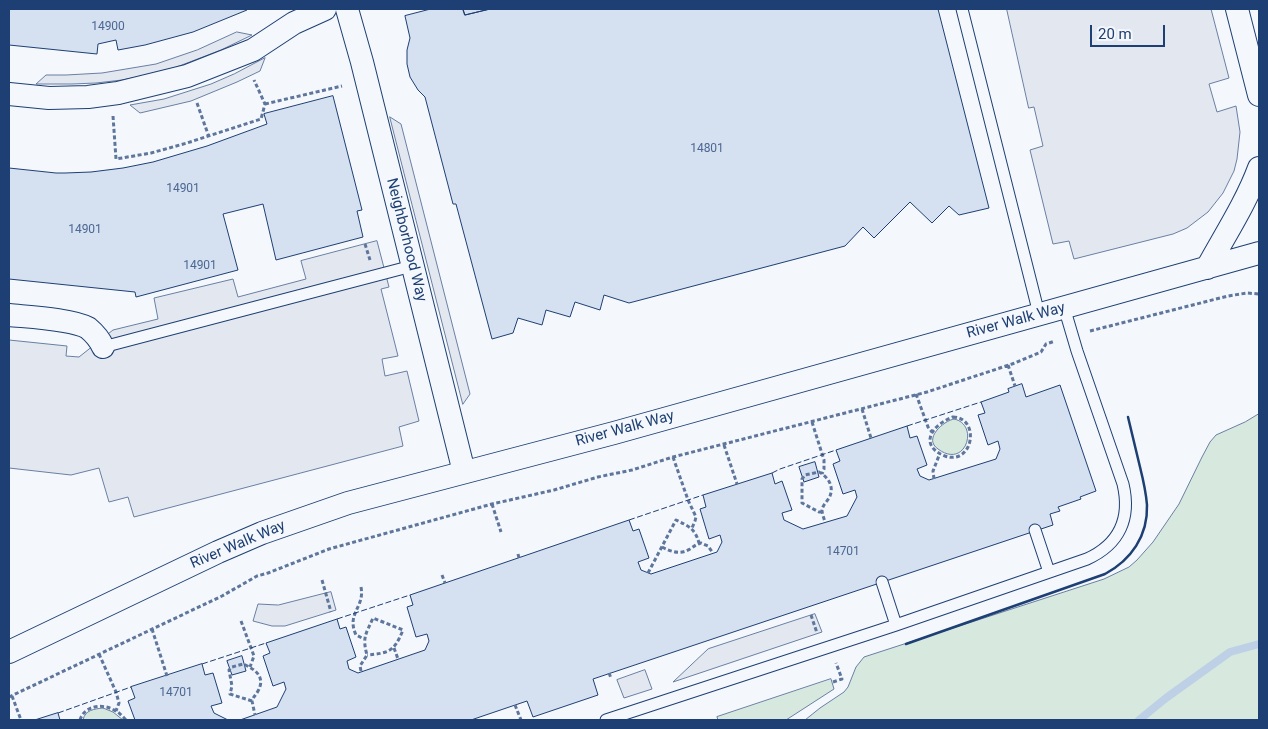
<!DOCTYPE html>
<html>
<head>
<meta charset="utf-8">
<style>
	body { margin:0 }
	#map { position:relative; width:1268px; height:729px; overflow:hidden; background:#f4f7fb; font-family:Roboto,sans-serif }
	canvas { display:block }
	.frame { position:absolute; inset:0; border:10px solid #1d3f73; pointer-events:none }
	.scale { position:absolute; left:1090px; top:25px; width:75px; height:22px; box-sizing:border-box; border:2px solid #1d3f73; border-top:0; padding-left:6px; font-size:15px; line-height:18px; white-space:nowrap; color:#1d3f73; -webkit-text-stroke:4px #f4f7fb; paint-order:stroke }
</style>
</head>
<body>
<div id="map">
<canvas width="1268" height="729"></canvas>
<div class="frame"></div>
<div class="scale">20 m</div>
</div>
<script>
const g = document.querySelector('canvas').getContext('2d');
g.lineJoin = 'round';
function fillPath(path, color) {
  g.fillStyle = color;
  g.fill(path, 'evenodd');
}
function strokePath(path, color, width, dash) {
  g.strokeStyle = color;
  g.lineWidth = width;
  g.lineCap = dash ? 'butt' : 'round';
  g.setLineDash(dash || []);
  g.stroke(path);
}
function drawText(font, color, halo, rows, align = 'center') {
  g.font = font + ' Roboto,sans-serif';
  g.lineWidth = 4;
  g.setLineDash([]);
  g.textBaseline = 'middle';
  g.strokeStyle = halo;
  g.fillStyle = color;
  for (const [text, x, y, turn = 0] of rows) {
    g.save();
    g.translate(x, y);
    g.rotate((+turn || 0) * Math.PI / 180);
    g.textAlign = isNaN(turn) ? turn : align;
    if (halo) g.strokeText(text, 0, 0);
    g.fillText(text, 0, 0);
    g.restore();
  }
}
const green = new Path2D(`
	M1259,414V720H805L820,708L844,692L848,687L856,667L864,657L1104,579L1129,567L1137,560L1153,542L1179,504L1202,457L1210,442L1216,435L1245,422Z
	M954,419C980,424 966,470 938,449C923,439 943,421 954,419Z
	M831,679L834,689L786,720H718L717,717Z
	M103,708L113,712L123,720H83C85,710 94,709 103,708Z`);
fillPath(green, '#d7e8df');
strokePath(green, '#687fa3', 1);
const parking = new Path2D(`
	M1007,9H1211L1229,78L1209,84L1217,112L1236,106L1240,132L1237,159L1234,171L1223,193L1208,212L1187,228L1173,234L1074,259L1069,241L1053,244L1030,150L1043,146L1034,107L1029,108Z
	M237,32L252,35L221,50L174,68L147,75L122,80L96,83L72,84H36L46,75H66L102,73L156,64L197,50Z
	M265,58L260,71L237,82L191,101L140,113L130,105L164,99L211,84L234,74Z
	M390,117L401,124L470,394L463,404Z
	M377,241L389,287L381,289L398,356L382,359L385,376L407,371L419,421L399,427L403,446L134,517L128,497L109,502L99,468L71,475L9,468V340L67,346L66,356L79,357L113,330L158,319L154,298L233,279L238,297L306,279L301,261Z
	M331,592L336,610L285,626H272L253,621L258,604L278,605Z
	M815,614L822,632L673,682L708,649Z
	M645,670L652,689L624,698L617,680Z`);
fillPath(parking, '#e3e8f0');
strokePath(parking, '#687fa3', 1);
strokePath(new Path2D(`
	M1139,720L1166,698L1230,652L1259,644`), '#bed0e5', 8);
const building = new Path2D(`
	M9,9H247V10L193,32L145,45L118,50L116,40L98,44L97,54L9,45Z
	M431,9H463L465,15L490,9H938L989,208L959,215L949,206L932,223L910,202L874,238L863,227L845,246L629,303L604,295L600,310L575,302L570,317L546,310L542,325L518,318L513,333L492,339L456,204H453L425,97L418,90L410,77L407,64V50L410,38L405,16Z
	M463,9H490L465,15Z
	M333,96L362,210L357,211L363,237L276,260L263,204L223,214L238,270L136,297L135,292L9,279V168L56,173H65L91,172L123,168L153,162L207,146L267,124L264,114Z
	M1022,384L1026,397L1060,385L1096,491L1080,497L1081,499L1058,507L1060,511L1050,514L1053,525L593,679L598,695L533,717L527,701L471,720H240L277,707L286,689L284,682L273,686L263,656L270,653L266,643L337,619L340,629L346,627L356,657L347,661L349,669L358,673L425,650L429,641L427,634L416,637L407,607L413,605L410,595L629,520L633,531L639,529L649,558L638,562L641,570L651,574L717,552L722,542L720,535L709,539L700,509L706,507L703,495L772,473L775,484L782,481L792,510L782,513L784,520L803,529L847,516L857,497L855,490L843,494L833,464L840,461L836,450L907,426L910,438L917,436L927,465L917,469L920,476L929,480L996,459L1000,449L998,441L988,445L978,415L985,413L981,402L1009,392L1008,389Z
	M815,462L819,477L804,482L799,467Z
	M242,656L246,671L232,675L227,661Z
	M202,664L205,675L213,673L222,703L211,706L214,713L228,720H135L128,701L135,698L131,687Z
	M58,713L60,720H35Z`);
fillPath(building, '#d5e0f0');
strokePath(building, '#1d3f73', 1);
const service = new Path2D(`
	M962,9L1039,314
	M103,347L412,266
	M1035,530L1049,572
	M882,582L896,625
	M606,720L896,625L1087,559C1120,544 1131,518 1123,484L1077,351L1064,307`);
const minor = new Path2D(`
	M347,9L362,62L464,472
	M1237,9L1259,95
	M9,94L49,98L88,97L118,93L187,76L253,50L294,23L325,9
	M1207,268C1225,235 1246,203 1259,168
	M9,315C28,317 72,319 88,328C94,333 100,340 103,347
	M9,652L218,552L262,533L348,503L614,433L1259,253`);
strokePath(service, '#1d3f73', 13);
strokePath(minor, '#1d3f73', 24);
strokePath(new Path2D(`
	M197,103L209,137
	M265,104L342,86
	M113,116L116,159L151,153L187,143L261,119L265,104L254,80
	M365,244L370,260
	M1090,331L1228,296L1247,293L1259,294
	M1008,365L1015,386
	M916,394L928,427L932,432
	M862,409L871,438
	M953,417C981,418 973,466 945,456C917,445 933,424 953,417Z
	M812,422L824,460V469L822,474
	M724,445L737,484
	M673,457L688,500L696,517L695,521L692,528
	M934,479L933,471L940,453
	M492,504L501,532
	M822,512H819L802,503V479L805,475L819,472C828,477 834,486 830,496C828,501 823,504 822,510C822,514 824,518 825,522
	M662,547C672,552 680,555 690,549C694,546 697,544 701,543L708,546L713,553
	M518,554L519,558
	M648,573L676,520C688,526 695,528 699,543
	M442,575L445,583
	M322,580L331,612
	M361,587C365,608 346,613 356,635L364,639
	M811,615L817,633
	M241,621L254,656L250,667
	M152,629L167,676
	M394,648L398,659
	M99,654L116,692L119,703L116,711
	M361,671L360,666L367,655C362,637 366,634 373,618L403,630C394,652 389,653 367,655
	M609,673L611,678
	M833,682L842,679L836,663
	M12,696L21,720
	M9,697L222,596L257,576L268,573L329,549L492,504L554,490L598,477L632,470L673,457L927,392L1012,364L1041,352L1046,344L1055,341
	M252,701L230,694L232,686L229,670L232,667L243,664C255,669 266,677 258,691C256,695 253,697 252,701L255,715
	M515,705L521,720
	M80,720C84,706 102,703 114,710C119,712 122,716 126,720`), '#5e769c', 3, [4, 2.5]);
strokePath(service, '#f4f7fb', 11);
strokePath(minor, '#f4f7fb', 22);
strokePath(new Path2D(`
	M907,426L981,402
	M772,473L780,469L836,450
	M629,520L703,495
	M337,619L410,595
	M202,664L266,643
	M58,713L131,687`), '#1d3f73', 1, [6, 2.5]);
strokePath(new Path2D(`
	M906,644L1105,574C1131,560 1148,536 1147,505C1146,492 1143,479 1140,467C1136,450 1132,434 1128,417`), '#1d3f73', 2.5);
drawText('12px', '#4b6792', null, [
	["14900",108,27],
	["14801",707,149],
	["14901",183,189],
	["14901",85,230],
	["14901",200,266],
	["14701",843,552],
	["14701",176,693]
]);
drawText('15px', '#1d3f73', '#f4f7fb', [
	["Neighborhood Way",406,240,76],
	["River Walk Way",1016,321,-15],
	["River Walk Way",625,429,-15],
	["River Walk Way",238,545,-23]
]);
</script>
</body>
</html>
